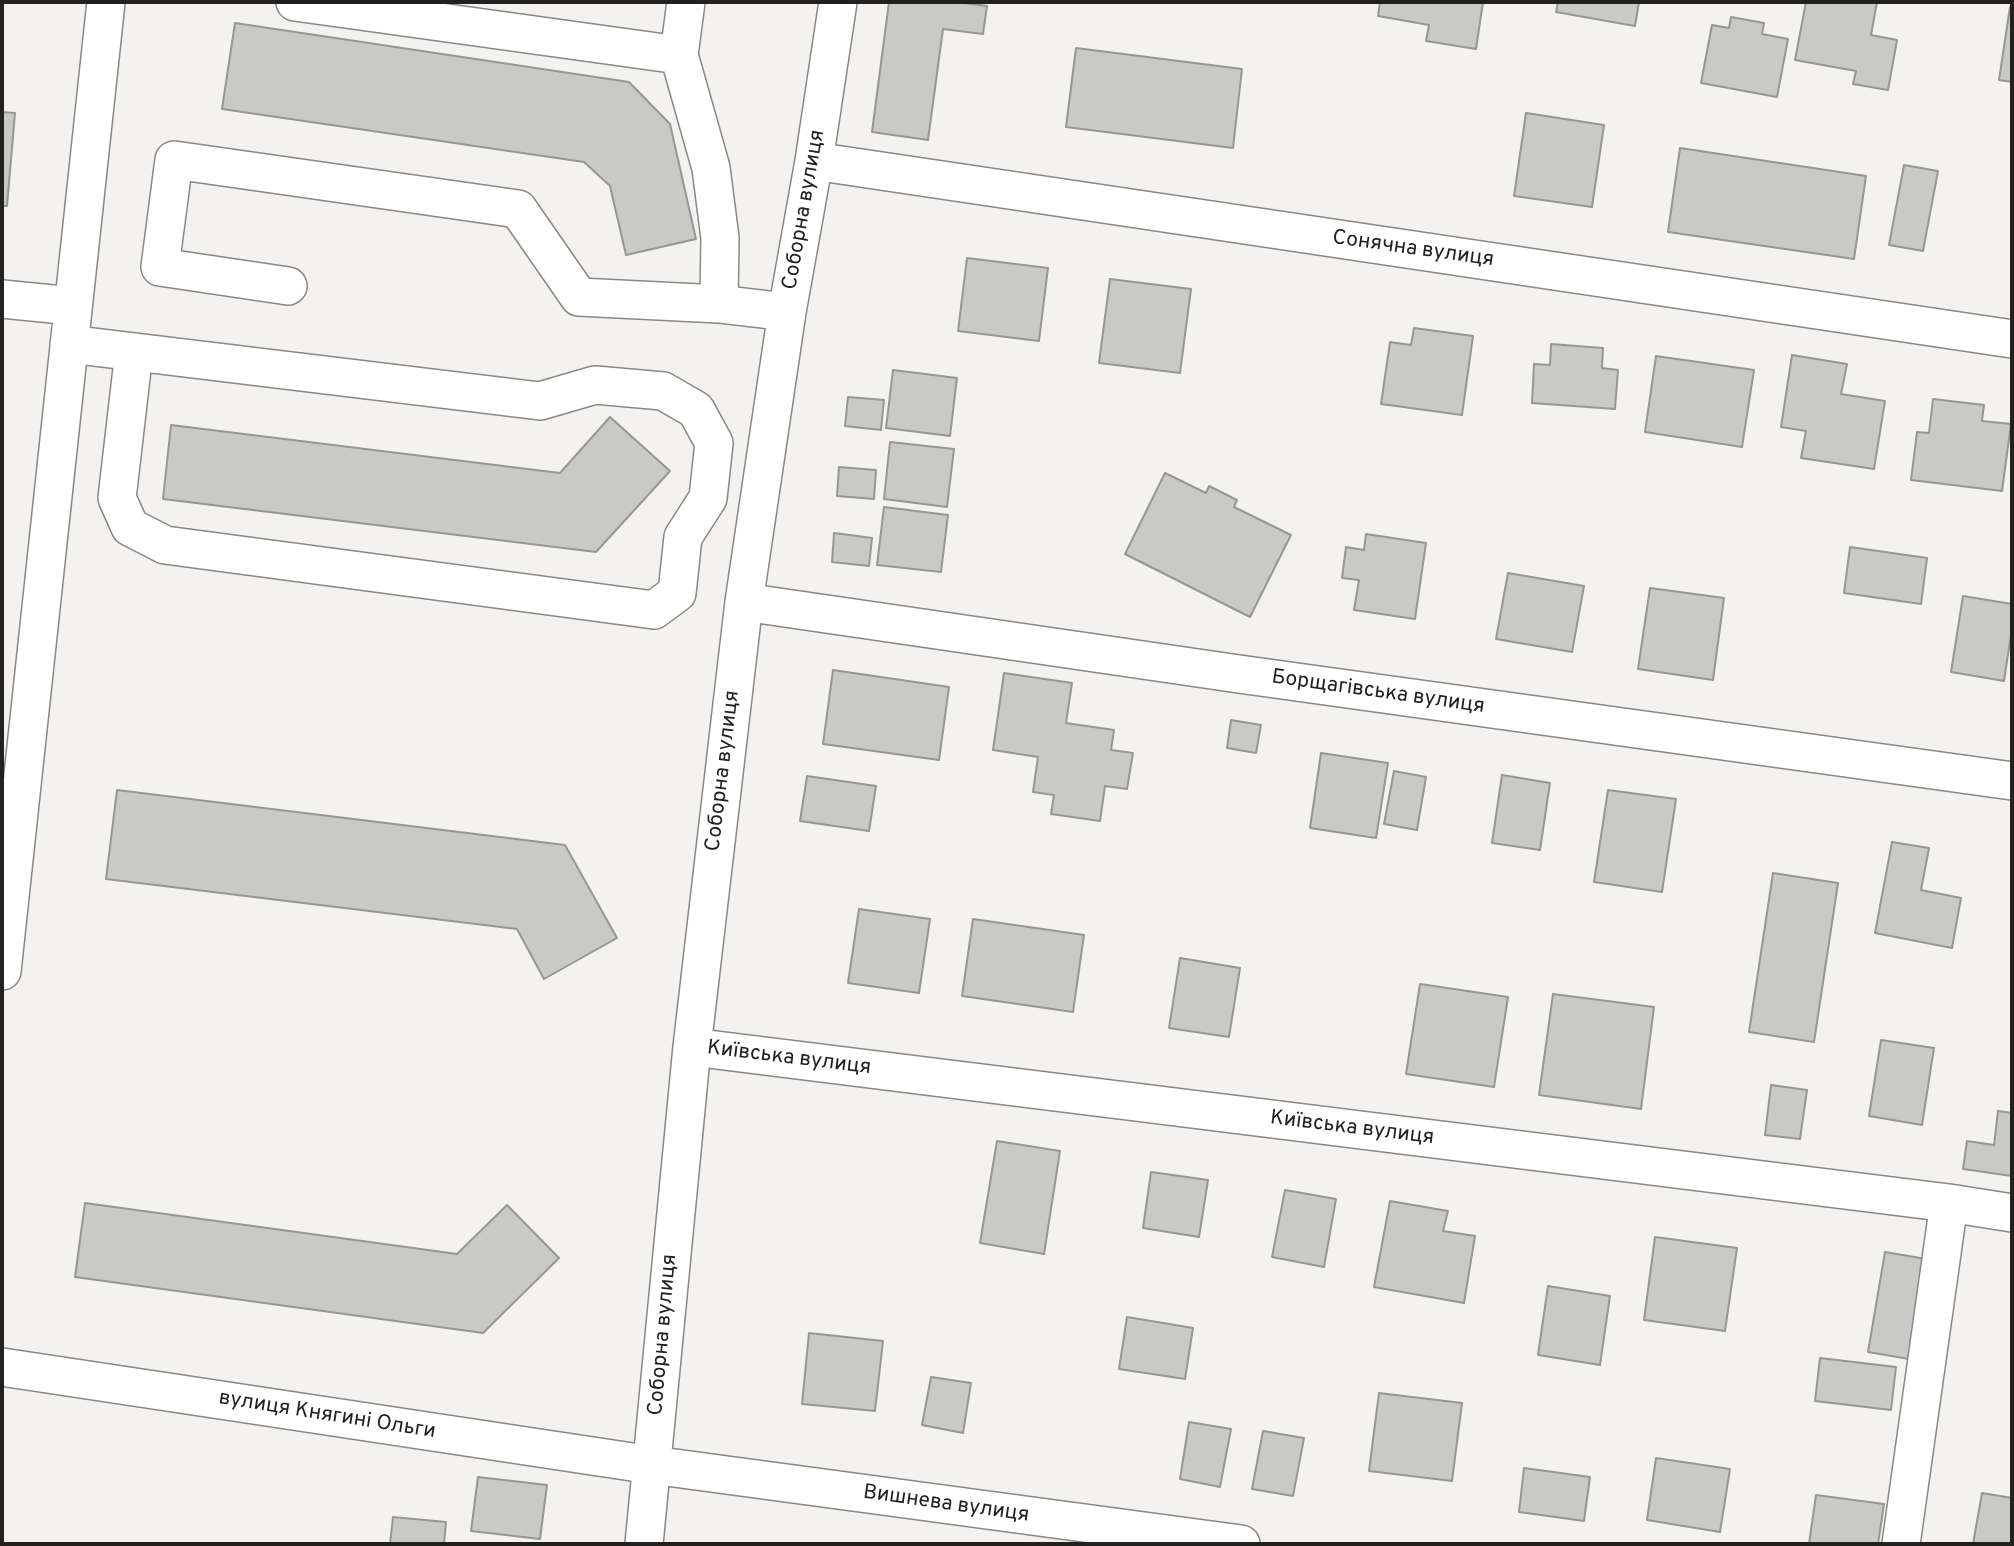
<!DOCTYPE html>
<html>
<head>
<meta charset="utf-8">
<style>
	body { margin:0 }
	#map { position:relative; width:2014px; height:1546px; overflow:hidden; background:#f4f2ee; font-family:Overpass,sans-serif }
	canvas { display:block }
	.frame { position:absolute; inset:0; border:4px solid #222120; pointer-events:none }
</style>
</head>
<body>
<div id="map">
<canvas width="2014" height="1546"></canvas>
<div class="frame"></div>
</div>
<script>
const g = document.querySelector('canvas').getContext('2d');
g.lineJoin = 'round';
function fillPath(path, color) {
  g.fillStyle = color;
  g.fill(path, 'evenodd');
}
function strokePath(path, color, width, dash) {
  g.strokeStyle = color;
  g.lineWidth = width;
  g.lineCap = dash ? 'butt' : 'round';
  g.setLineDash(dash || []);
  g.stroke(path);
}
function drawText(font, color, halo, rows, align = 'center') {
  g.font = font + ' Overpass,sans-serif';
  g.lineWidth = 6;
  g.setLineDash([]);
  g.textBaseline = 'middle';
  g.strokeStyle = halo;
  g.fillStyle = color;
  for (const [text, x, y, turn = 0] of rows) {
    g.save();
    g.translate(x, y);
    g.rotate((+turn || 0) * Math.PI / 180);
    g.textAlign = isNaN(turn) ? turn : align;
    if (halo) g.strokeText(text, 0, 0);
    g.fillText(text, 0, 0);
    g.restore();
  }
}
const building = new Path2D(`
	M889,2H957L987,6L983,34L943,29L928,140L872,132Z
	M1380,2H1483L1476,49L1426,41L1429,25L1378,16Z
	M1558,2H1639L1635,26L1556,12Z
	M1806,2H1877L1871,35L1897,40L1888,90L1853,84L1856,71L1795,60Z
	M2010,7L2012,8V82L1999,80Z
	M1731,17L1764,23L1762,34L1788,39L1777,97L1701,83L1712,25L1729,28Z
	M235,23L629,82L670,124L696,239L626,255L610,186L584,162L222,109Z
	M1076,48L1242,69L1233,148L1066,127Z
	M2,112L15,113L7,206H2Z
	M1526,113L1604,125L1592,207L1514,196Z
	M1680,148L1866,176L1854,259L1668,232Z
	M1904,165L1938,171L1923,251L1889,245Z
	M967,258L1048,268L1039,341L958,331Z
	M1110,279L1191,289L1180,373L1099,363Z
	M1414,328L1473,336L1462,415L1381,404L1390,342L1411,345Z
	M1551,344L1603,348L1602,368L1618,370L1615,409L1532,403L1534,364L1550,365Z
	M1792,355L1847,364L1841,394L1885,401L1874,469L1801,458L1806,431L1781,427Z
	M1656,356L1754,370L1742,447L1645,432Z
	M893,370L957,378L950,436L886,428Z
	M848,397L884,400L881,430L845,426Z
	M1933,399L1984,405L1982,421L2011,424L2002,491L1911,480L1917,432L1929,433Z
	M610,417L670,471L596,552L163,499L171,425L560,473Z
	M890,442L954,449L947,507L884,499Z
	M839,467L876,470L874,499L837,496Z
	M1165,473L1206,493L1209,486L1237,500L1234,507L1291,535L1250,617L1125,554Z
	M884,507L948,515L941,572L877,565Z
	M834,533L872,538L869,566L832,562Z
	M1366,534L1426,543L1415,619L1354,610L1359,580L1342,578L1346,547L1364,550Z
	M1850,547L1927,558L1921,604L1844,593Z
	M1508,573L1584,586L1572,652L1496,639Z
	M1650,588L1724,598L1713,680L1638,669Z
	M1963,596L2012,604V628L2004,681L1951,672Z
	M833,670L949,687L939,760L823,744Z
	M1004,673L1072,683L1066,723L1114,730L1111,750L1133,753L1127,789L1105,786L1100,821L1051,814L1054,795L1033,792L1038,757L993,750Z
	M1231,720L1261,725L1256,753L1227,748Z
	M1321,753L1388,763L1376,838L1310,828Z
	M1394,771L1426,777L1417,830L1384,824Z
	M1502,775L1550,783L1540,850L1492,843Z
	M807,776L876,786L869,831L800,821Z
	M117,790L565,845L617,938L544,979L517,929L106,879Z
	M1608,790L1676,799L1662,892L1594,882Z
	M1892,842L1929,848L1921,890L1961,898L1952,948L1875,933Z
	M1773,873L1838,883L1814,1042L1749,1032Z
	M859,909L930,919L919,993L848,983Z
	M973,919L1084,935L1073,1012L962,996Z
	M1180,958L1240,968L1229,1037L1169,1028Z
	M1420,984L1508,997L1494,1087L1406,1074Z
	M1553,994L1654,1007L1641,1109L1539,1095Z
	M1881,1040L1934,1048L1922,1125L1869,1116Z
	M1771,1085L1807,1090L1800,1139L1765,1135Z
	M1998,1111L2012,1113V1176L1963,1169L1967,1141L1994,1145Z
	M997,1141L1060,1151L1044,1254L980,1243Z
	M1151,1172L1208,1180L1199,1237L1143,1228Z
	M1285,1190L1336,1199L1324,1267L1272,1257Z
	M1390,1201L1448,1211L1443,1231L1475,1236L1464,1303L1374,1287Z
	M85,1203L457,1254L507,1205L559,1258L483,1333L75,1277Z
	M1655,1237L1737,1248L1725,1331L1644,1320Z
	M1885,1252L1926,1259L1909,1359L1868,1352Z
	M1548,1286L1610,1296L1600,1365L1538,1355Z
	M1127,1317L1193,1328L1185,1379L1119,1369Z
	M809,1333L883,1341L875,1411L802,1404Z
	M1820,1358L1896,1367L1891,1410L1815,1401Z
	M931,1377L971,1383L963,1433L922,1425Z
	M1379,1393L1462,1403L1452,1481L1369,1471Z
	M1189,1422L1231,1429L1220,1487L1180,1479Z
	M1263,1431L1304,1438L1293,1496L1252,1489Z
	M1656,1458L1730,1469L1720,1532L1647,1520Z
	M1524,1468L1590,1477L1584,1521L1519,1512Z
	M478,1477L547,1485L540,1539L471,1531Z
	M1982,1493L2012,1498V1544H1973Z
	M1816,1495L1884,1504L1878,1544H1809Z
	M393,1517L446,1522L444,1544H390Z`);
fillPath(building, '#c9c9c5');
strokePath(building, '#969693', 2);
const minor = new Path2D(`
	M295,2L679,55L711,168L720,238L719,304
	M679,55L686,2
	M814,161L2012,339
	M288,286L160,267L174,160L518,209L579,297L719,304L787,312
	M2,299L73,306
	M69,344L540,401L595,385L663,391L696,410L714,443L708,498L683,537L677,593L654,610L165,545L130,527L117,498L134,352
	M744,602L1239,674L2012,781
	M2,971L106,2
	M692,1047L1949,1203L2012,1213
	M2,1367L652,1465L1241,1544
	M644,1544L692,1047L744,602L787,312L814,161L838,2
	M1901,1544L1949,1203`);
strokePath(minor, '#898884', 40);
strokePath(minor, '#fff', 37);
drawText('21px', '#222120', '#fff', [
	["Соборна вулиця",805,210,-80],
	["Сонячна вулиця",1413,250,8],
	["Борщагівська вулиця",1378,693,8],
	["Соборна вулиця",724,771,-83],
	["Київська вулиця",789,1059,7],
	["Київська вулиця",1352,1129,7],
	["Соборна вулиця",664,1335,-85],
	["вулиця Княгині Ольги",327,1416,9],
	["Вишнева вулиця",946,1505,8]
]);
</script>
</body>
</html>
